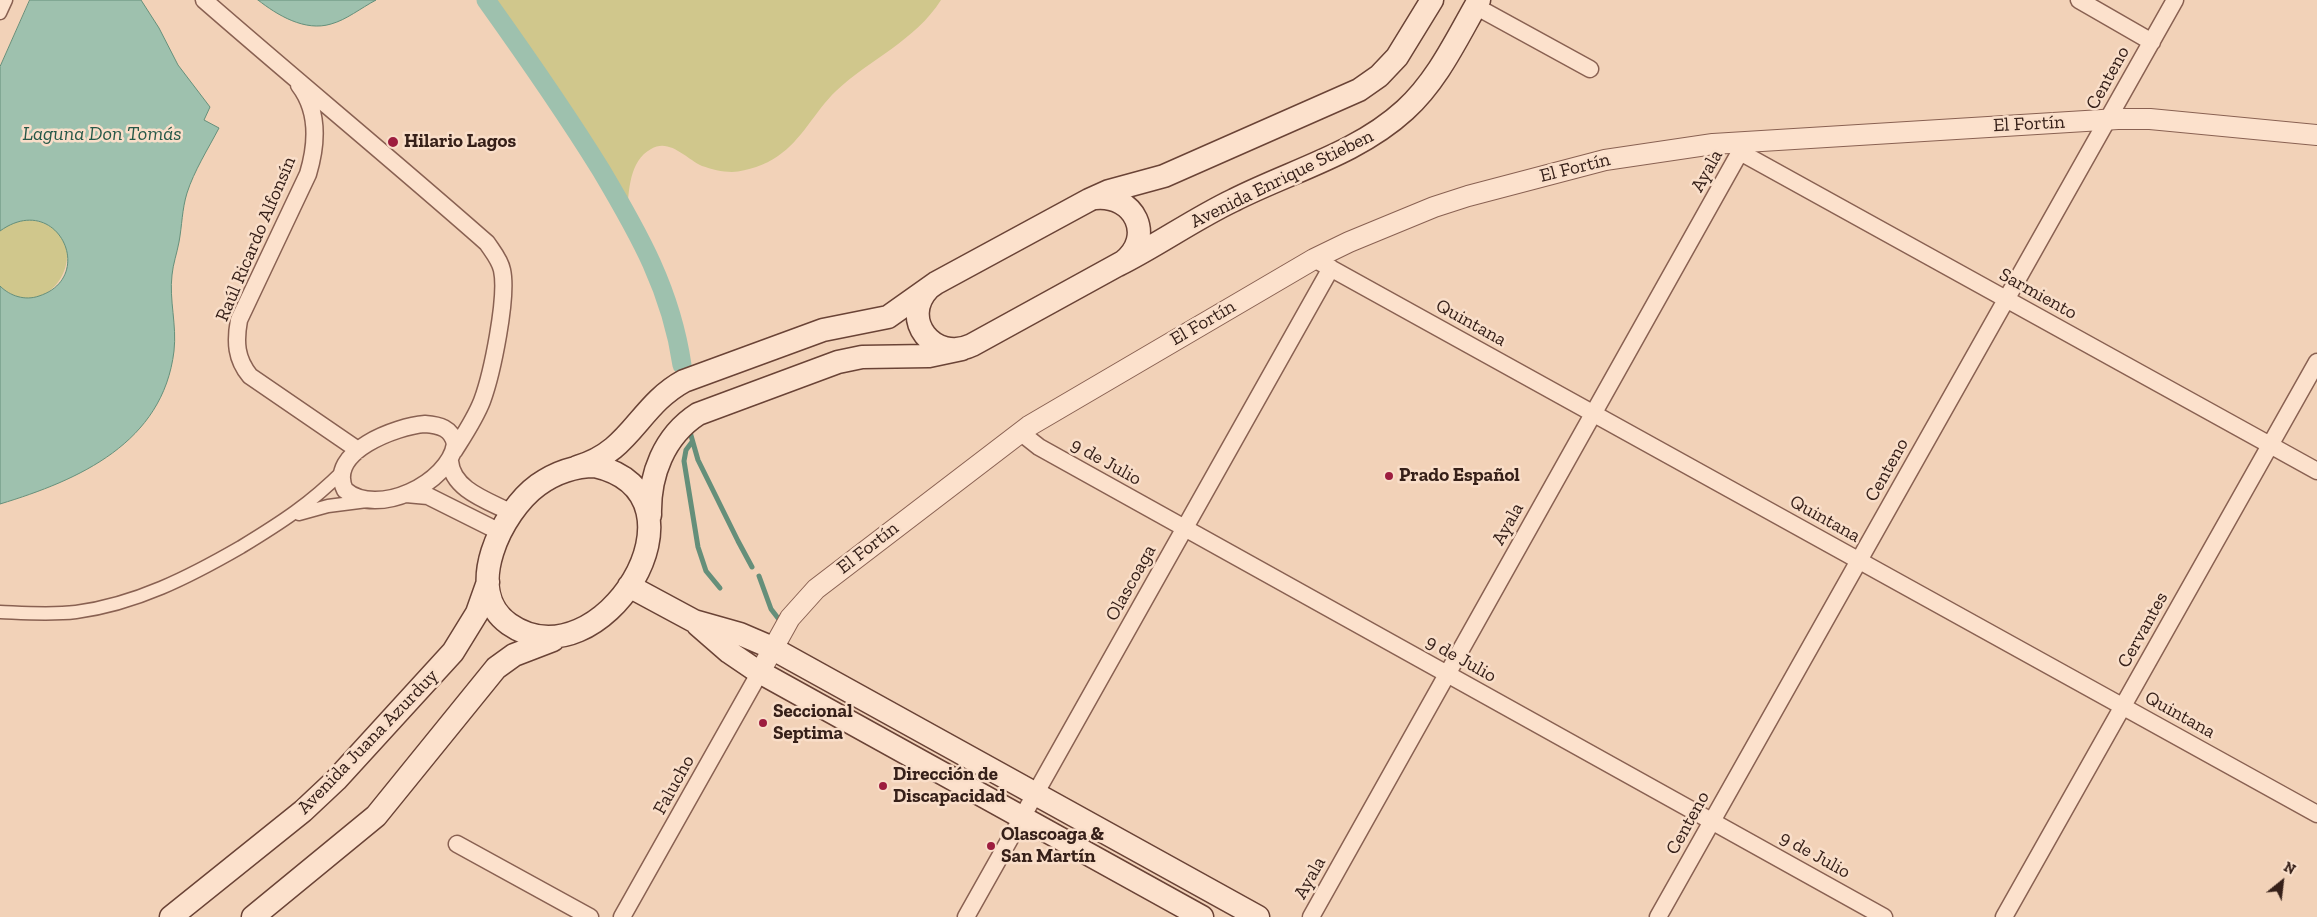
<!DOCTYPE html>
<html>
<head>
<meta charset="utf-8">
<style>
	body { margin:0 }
	#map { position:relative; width:2317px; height:917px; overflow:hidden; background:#f2d2b8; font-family:"Zilla Slab",serif }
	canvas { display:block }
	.north { position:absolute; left:2257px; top:857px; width:50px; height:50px; -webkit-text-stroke:4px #f9dec9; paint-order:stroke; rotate:29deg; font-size:14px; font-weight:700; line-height:20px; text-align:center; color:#362019 }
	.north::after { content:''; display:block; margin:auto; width:18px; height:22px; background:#362019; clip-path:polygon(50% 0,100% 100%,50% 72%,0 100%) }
</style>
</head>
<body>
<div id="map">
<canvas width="2317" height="917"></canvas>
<div class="north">N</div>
</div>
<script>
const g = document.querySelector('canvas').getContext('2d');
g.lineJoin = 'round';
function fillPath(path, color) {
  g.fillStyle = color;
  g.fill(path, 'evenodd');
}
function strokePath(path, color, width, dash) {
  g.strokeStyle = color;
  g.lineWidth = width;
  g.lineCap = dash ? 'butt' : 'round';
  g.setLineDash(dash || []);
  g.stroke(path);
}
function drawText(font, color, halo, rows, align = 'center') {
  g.font = font + ' "Zilla Slab",serif';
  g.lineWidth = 5;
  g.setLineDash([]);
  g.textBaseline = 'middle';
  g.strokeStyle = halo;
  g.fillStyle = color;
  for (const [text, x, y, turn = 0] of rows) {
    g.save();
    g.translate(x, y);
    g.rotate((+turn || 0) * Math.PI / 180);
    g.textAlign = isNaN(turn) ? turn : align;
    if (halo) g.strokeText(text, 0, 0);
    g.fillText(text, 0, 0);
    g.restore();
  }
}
fillPath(new Path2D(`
	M486,0H941C915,41 870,59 836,91C815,111 802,140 778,156C765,165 748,171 732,172C722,172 711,169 702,166C686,159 670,138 651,149C629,161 629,191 627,213L562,108Z
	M24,219C107,225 54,335 0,286V231L11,223Z`), '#d0c78c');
const water = new Path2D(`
	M30,0H141L159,28L178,65L210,107L204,120L219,128C208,149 194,171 187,193C182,209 182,226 179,242C177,253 173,264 172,275C169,300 177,325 174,351C163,443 79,480 0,504V286C10,296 25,301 39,296C98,277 57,190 0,231V67Z
	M258,0H376C361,8 346,20 331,24C305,32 277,15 258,0Z`);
fillPath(water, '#9ec1ae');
strokePath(water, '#658f7a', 1);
strokePath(new Path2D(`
	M690,432L698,460L738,541L752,567
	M692,442L686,450L684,461L698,547L706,571L720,588
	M759,576L771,609L781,622`), '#658f7a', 5);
strokePath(new Path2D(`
	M486,0C526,56 565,112 601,170C639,234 671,290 682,365`), '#9ec1ae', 19);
const pedestrian = new Path2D(`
	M0,13L6,0
	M299,514L328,506L367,501
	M0,612C25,613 51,615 76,612C136,604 189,577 241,547C282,522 310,504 344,470`);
const minor = new Path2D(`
	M204,0C298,82 394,161 487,243C493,252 500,260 502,270C508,297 492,374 482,401C475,419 464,435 454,451
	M2079,0L2152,42
	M1475,6L1590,69
	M299,85C319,111 317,144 308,174L239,320C235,342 236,359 250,376L358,450
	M1740,152L2317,471
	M1314,259L2317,814
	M425,424C439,425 452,428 455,444C449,483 377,518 345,490C326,452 397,426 425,424Z
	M1020,432L1039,447L1884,917
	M450,461C452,490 489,501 512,513
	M406,494L428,496L500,532
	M457,844L590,917
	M622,917L760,672
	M966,917L1331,268
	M1311,917L1740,152
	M1658,917L2175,0
	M2004,917L2317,362`);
const tertiary = new Path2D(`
	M760,672L790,618L816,589L1029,426L1314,259L1349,242L1434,207L1468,196L1605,160L1713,144L2118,119H2150L2317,135`);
const secondary = new Path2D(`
	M1118,265C1158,245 1194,219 1234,200C1291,171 1357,154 1405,110C1438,80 1457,38 1479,0
	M929,288C899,319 934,363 972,345L1123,262C1155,237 1135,194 1095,198
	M595,466C721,495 600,688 509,624C462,591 502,511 538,485C555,473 574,466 595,466Z
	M577,467C631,452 638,406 684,381L823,330L888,317L936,283L1089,200L1109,191L1164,176L1359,90L1379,76L1397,57L1432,0
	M650,515C649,475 664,436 698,414L838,362L862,357L929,356L962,349
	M629,586L694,621L740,634L768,646L1258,917
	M698,625L729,652L754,669L1202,917
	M171,917L303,811L336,780L453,652L477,613L488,582
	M253,917L376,816L496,668L514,655L553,640`);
strokePath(pedestrian, '#896152', 15);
strokePath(minor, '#896152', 19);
strokePath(tertiary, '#896152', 22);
strokePath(secondary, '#6a4336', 25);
strokePath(pedestrian, '#fce1cc', 12);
strokePath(minor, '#fce1cc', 16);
strokePath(tertiary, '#fce1cc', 20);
strokePath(secondary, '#fce1cc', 22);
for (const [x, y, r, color] of [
	[393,142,6,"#9d1d3f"],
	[1389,476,5,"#9d1d3f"],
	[763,723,5,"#9d1d3f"],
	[883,786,5,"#9d1d3f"],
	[991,846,5,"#9d1d3f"]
]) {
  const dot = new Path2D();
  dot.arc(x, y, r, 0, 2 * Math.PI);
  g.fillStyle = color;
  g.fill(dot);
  strokePath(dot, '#f9dec9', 2);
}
drawText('19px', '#362019', '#f9dec9', [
	["Centeno",2108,78,-61],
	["El Fortín",2029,124,-3],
	["El Fortín",1575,168,-14],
	["Ayala",1707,171,-61],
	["Avenida Enrique Stieben",1282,179,-26],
	["Raúl Ricardo Alfonsín",256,239,-67],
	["Sarmiento",2038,294,29],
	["El Fortín",1203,323,-30],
	["Quintana",1471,323,29],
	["9 de Julio",1106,462,29],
	["Centeno",1887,470,-61],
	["Quintana",1825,519,29],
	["Ayala",1508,524,-61],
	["El Fortín",868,548,-38],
	["Olascoaga",1131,583,-61],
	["Cervantes",2143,630,-61],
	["9 de Julio",1461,659,29],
	["Quintana",2180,715,29],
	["Avenida Juana Azurduy",368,742,-46],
	["Falucho",674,785,-61],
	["Centeno",1688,823,-61],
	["9 de Julio",1815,855,29],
	["Ayala",1310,878,-61]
]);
drawText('bold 19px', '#362019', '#f9dec9', [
	["Hilario Lagos",404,142],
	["Prado Español",1399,476],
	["Seccional",773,712],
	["Septima",773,734],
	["Dirección de",893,775],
	["Discapacidad",893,797],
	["Olascoaga &",1001,835],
	["San Martín",1001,857]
], 'left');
drawText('italic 20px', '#265848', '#f9dec9', [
	["Laguna Don Tomás",102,134]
]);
</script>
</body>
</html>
